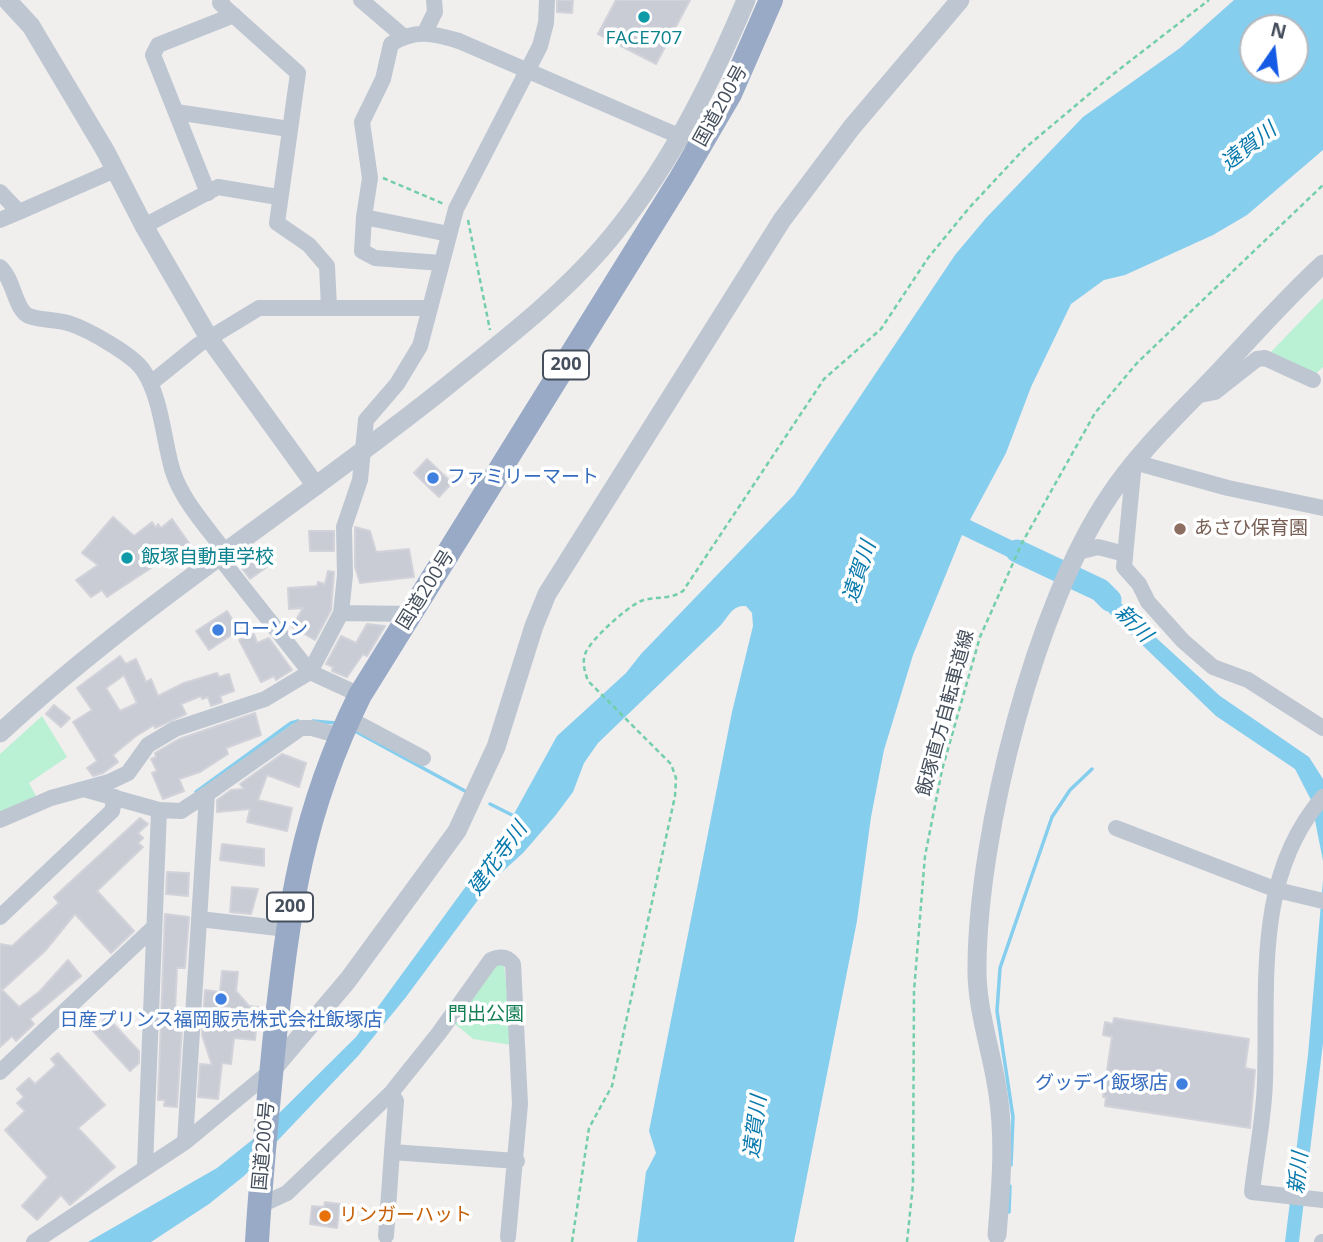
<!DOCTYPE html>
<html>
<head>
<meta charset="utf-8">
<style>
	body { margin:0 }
	#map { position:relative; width:1323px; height:1242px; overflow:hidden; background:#f1eeee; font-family:"Open Sans",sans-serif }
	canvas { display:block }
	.north { position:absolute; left:1239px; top:14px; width:70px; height:70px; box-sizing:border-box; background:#fff; border:2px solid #b5b9be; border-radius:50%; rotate:14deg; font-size:19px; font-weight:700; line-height:28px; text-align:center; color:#454f5c }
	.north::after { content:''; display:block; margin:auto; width:24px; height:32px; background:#145ae4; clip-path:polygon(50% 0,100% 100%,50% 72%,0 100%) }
</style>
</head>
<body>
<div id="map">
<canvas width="1323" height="1242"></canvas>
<div class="north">N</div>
</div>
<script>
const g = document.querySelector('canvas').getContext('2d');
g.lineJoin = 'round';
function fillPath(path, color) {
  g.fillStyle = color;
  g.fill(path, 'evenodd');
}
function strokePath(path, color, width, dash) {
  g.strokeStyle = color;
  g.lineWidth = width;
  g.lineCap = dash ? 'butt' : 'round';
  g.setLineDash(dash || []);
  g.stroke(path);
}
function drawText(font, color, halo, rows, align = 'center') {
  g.font = font + ' "Open Sans","Noto Sans JP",sans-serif';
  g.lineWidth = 7;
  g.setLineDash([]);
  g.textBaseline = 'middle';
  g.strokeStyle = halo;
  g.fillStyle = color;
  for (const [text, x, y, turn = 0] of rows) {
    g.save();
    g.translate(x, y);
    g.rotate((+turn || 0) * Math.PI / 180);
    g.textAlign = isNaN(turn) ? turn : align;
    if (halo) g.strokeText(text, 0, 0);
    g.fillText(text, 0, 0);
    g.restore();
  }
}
fillPath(new Path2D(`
	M1323,298V367L1313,376L1269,354Z
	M42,716L67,757L29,783L37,798L0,814V754Z
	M493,964H504L512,1045L473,1039L454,1023Z`), '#baf0d4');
fillPath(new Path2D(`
	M1234,0H1323V150L1247,215L1213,235L1125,275L1104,280L1071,304L1031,387L1006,453L970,520L1046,557L1039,572L962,535L913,655L884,750L871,817L857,921L794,1242H637L646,1172L656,1153L649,1131L732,712L753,626L752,613L746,606C732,605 729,616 720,626L598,743L584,763L573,792L555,816L523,853L492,881L406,997L358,1056L244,1176L209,1204L151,1242H88L217,1168L252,1140L356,1037L499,841L557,736L626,673L641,654L794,495L955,255L986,218L1083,117L1180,48ZM1253,28H1295V70H1253Z
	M1090,577L1102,584L1153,635L1220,696L1309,757L1323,779V861L1311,800L1295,769L1216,716L1111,615L1106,609L1110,604L1085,586Z
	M1323,880V1043L1299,1242H1285L1308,1055Z`), '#86ceee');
strokePath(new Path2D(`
	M313,721L336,723
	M353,730L465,791
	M196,792L291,723L298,721
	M490,804L516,817
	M1011,1165L1013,1117L997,1011L1000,968L1052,817L1070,790L1092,769
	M1009,1212L1010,1186`), '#86ceee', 3.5);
strokePath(new Path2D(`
	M1017,551L1100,590L1110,600`), '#86ceee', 23);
const building = new Path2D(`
	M557,0H573L572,13L557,12Z
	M616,0H690L656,64L598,34Z
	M427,459L452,483L439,497L414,473Z
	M113,517L134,536L152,522L156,528L158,524L161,528L172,519L189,543L107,597L102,590L91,597L76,580L98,565L82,553Z
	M355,527L370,531L376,552L409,549L414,577L360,583L355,567Z
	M309,531H334V551H310Z
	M253,558L262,560L267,567L250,579L241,567Z
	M328,571L334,572L331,610L315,640L292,627L303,608L289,609L288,588L317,586L318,582L325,584Z
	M227,611L239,630L209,650L196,631Z
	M367,624L385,626L367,656L363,654L347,677L332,671L333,667L326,664L341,636L356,643Z
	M254,634L257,643L269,638L292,670L276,680L274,676L261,682L239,640Z
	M120,656L126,664L136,659L146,682L151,679L158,696L184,683L217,673L219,677L229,674L234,691L220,696L222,702L211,706L208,697L202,699L201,696L181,704L186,714L155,728L154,725L136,736L113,755L118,762L103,773L93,776L87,768L97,761L73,722L92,710L77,688ZM124,675L137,703L120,711L106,688Z
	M54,705L70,718L61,727L46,714Z
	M255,713L261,735L226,748L228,754L200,772L179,779L184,791L163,799L152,773L157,771L151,759L156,757L155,753L179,739Z
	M282,754L306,763L299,787L267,775L258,800L292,808L287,831L247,822L250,809L217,812V800L231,790L244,789L240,784Z
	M140,818L148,824L138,833L143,838L138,843L143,847L97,891L134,931L111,953L75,914L45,951L2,990L19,1007L40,991L68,960L81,976L30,1019L34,1024L16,1041L12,1036L0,1047V944L12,946L59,903L54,897Z
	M222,844L264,849V866L220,860Z
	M167,872L189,873L188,896L166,894Z
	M232,887L258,889L251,914L230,912Z
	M165,914L189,917L185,968H177L175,1011L183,1012L177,1107L164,1106L165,1100H158Z
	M222,971L238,972L236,991L249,1006L258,1007L255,1040L234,1038L231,1064L222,1063L218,1099L198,1097L200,1064L212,1065L202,1035L205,990L220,992Z
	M107,1017L139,1051V1063L130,1071L93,1031Z
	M1114,1018L1249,1039L1245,1068L1255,1070L1250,1128L1105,1106L1106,1097H1103L1112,1037L1103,1035L1105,1022L1113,1024Z
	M58,1053L105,1105L78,1128L115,1167L70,1205L61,1195L37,1220L22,1206L48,1177L5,1130L25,1111L17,1103L24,1097L17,1089L29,1078L35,1084L56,1065L51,1059Z
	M325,1202L340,1204L337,1228L310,1224L312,1206L324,1207Z`);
fillPath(building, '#c9ccd4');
strokePath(building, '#d2d3da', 2);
strokePath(new Path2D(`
	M383,178L444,204
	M468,220L490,330
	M572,1242L589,1128L612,1086L675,796L676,778L671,764L588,681C585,672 582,664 585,654C590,640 627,607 641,601C655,596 670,600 683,591L824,379L881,329L928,258L969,208L1025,148L1112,75L1209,0
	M907,1242L913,1184L914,991L925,856L942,770L980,637L1022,543L1095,413L1137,363L1323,185`), '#72cfaa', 2.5, [5, 3.5]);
strokePath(new Path2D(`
	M222,0L220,3L298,73L277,223L309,245L327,266L329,307
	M361,0L403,36
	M425,32L435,12L434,0
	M176,112L289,129
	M0,192L19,212L0,220
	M208,193L153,55L158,45L234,15
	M19,212L115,170
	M364,217L362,251L375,258L441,263
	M144,226L218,187L278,197
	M449,234L364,217L370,178L362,122L383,79L391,44C415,29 433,33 459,41L688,140
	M0,267C14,279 15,311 29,316C42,321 58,319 71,324C89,330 133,355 143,370C162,398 163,440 173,472C183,502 208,528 226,553
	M151,383L198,345L259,308H428
	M1195,396L1215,392L1257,359L1265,358L1313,380
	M1323,508L1228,488L1134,462L1124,567L1139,584L1148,602L1183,641L1213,667L1248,680L1323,728
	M1078,552L1098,547L1125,554
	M220,558L310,672L360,695
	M341,613L411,614
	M348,718L423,758
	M87,790L159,810L145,1166
	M1323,797C1254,876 1268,983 1265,1081C1264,1118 1256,1155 1252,1192L1323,1200
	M159,810L181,811L207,794
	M0,820L51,798L109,782L128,773L148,745L175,729L265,699L310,672L341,613L345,575L344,527L360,480L366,420L397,384L420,346L456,209L540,46L546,23L547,0
	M1116,828L1277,890L1323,901
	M0,917L112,811L115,797
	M199,919L287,929
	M0,1072L153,928
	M391,1093L439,1033L491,960C500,956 507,956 513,964L520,1104L508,1237
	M185,1142L207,794L301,728H312L340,736
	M259,1206L287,1193L391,1093L396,1101L392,1152
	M386,1236L392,1152L517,1161
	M34,1242L185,1142L271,1071
	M1322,1242H1323`), '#bec7d1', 16);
strokePath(new Path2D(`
	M7,0L31,26L106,152L144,226L209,338L316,486
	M0,733C138,605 300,504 447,386C500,343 557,300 602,248C665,175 709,88 746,0
	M271,1071L348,980L457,831L496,747L534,626L547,594L782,220L852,127L960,0
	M997,1235C1001,1187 1005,1141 998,1094C992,1051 976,1009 977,966C978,833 1035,605 1110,495C1139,451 1178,415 1214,377C1250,339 1285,299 1323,264`), '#bec7d1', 19);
strokePath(new Path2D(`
	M257,1242C261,1173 268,1104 275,1035C289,907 302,812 360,695L681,178L730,94L771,0`), '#98aac6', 24);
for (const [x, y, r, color] of [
	[644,17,7,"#0f9aa8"],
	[433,478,7,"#3f7fe0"],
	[1180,529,7,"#8d6e63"],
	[127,558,7,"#0f9aa8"],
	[218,630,7,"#3f7fe0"],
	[221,999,7,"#3f7fe0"],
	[1182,1084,7,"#3f7fe0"],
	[325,1216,7,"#e8710a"]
]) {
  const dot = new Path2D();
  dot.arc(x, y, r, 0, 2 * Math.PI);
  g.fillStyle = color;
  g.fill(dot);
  strokePath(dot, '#fff', 2.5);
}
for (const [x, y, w] of [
	[566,365,46],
	[290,907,46]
]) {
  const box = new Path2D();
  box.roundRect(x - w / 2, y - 14.5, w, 29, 5);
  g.fillStyle = '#fff';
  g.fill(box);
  strokePath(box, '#454f5c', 2);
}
drawText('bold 18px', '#454f5c', null, [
	["200",566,365],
	["200",290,907]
]);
drawText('19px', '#0d838f', '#fff', [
	["FACE707",644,39],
	["飯塚自動車学校",141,558,"left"]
]);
drawText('19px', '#454f5c', '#fff', [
	["国道200号",721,106,-61],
	["国道200号",426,590,-58],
	["飯塚直方自転車道線",946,713,-75],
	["国道200号",264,1146,-85]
]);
drawText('19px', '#366cbe', '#fff', [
	["ファミリーマート",447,478],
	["ローソン",232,630],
	["日産プリンス福岡販売株式会社飯塚店",221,1021,"center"],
	["グッデイ飯塚店",1168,1084,"right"]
], 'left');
drawText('19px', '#785e54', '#fff', [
	["あさひ保育園",1194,529]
], 'left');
drawText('19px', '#147f54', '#fff', [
	["門出公園",486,1015]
]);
drawText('19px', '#c56008', '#fff', [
	["リンガーハット",339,1216]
], 'left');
drawText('italic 21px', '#0879ac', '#fff', [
	["遠賀川",1249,147,-38],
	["遠賀川",860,572,-72],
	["新川",1133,624,45],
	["建花寺川",498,859,-54],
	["遠賀川",756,1127,-83],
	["新川",1299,1173,-84]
]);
</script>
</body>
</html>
